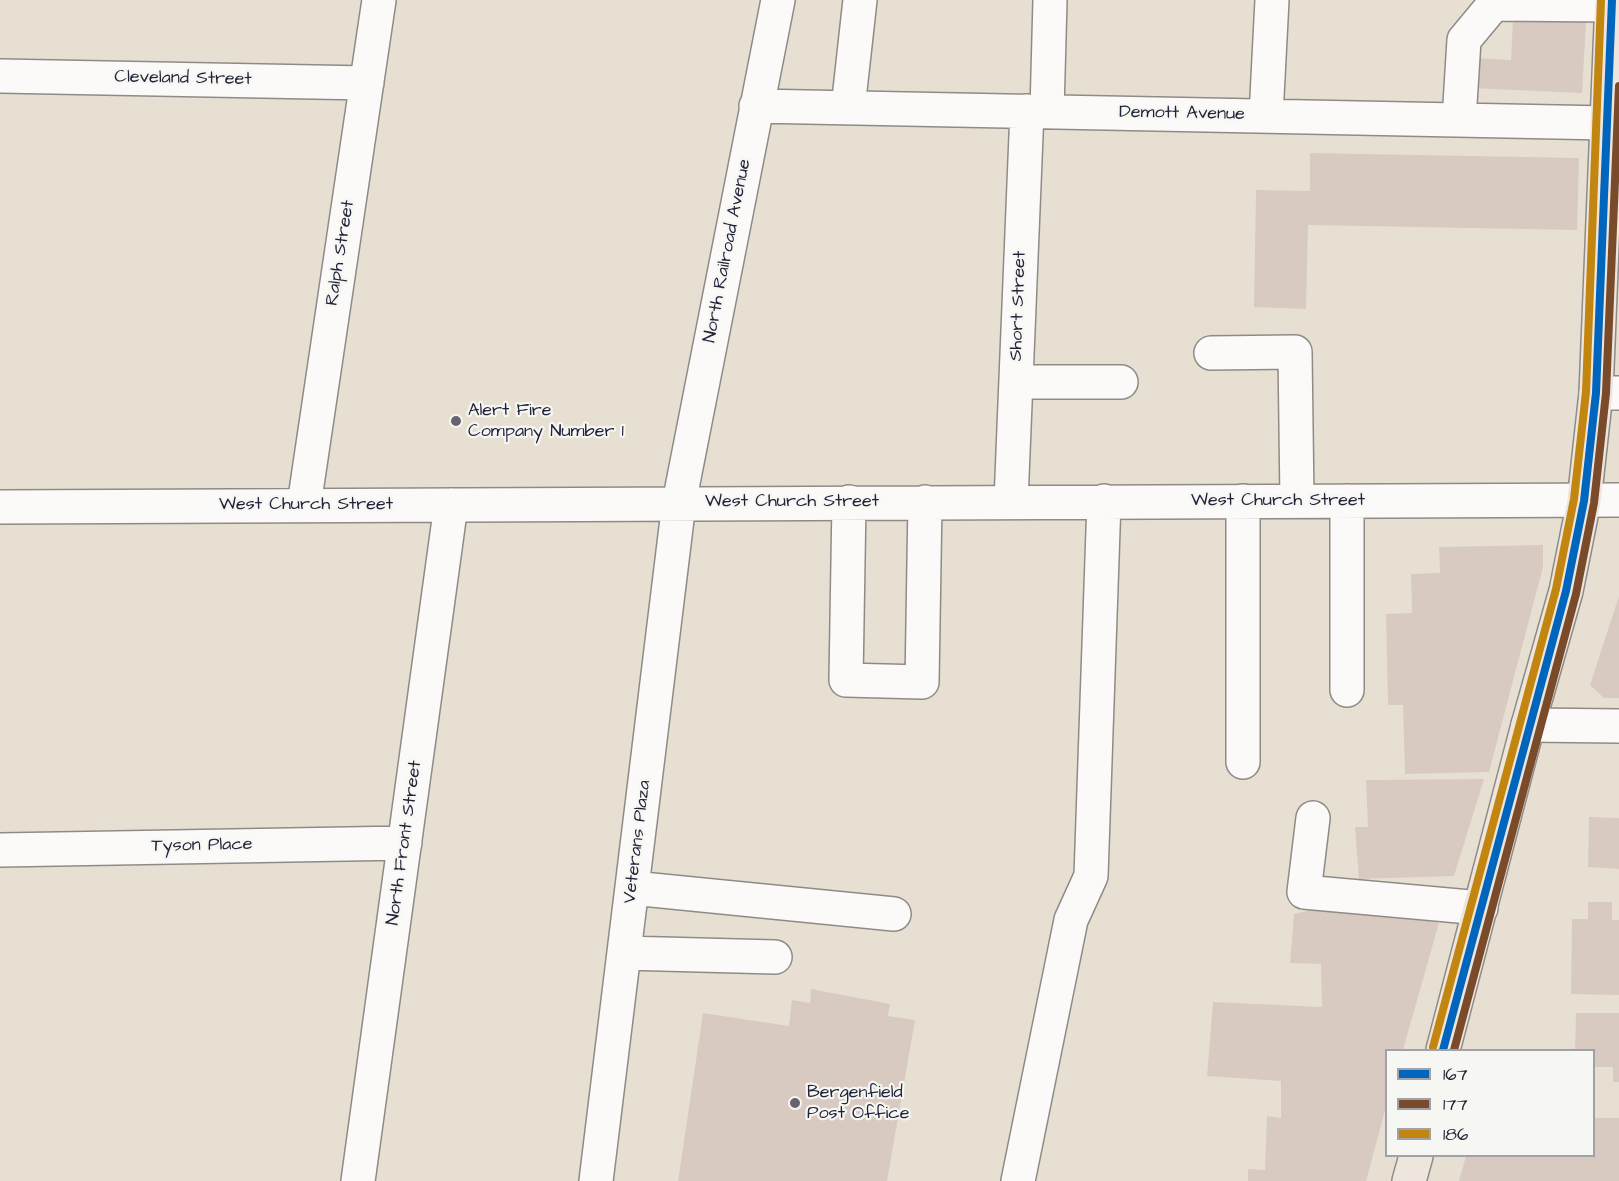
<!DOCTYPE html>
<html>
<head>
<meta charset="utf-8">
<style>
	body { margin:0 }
	#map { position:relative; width:1619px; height:1181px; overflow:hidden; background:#e7e0d2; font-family:"Architects Daughter",sans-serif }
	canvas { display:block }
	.legend { position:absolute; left:1385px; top:1049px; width:210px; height:108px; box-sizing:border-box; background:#f6f6f2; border:2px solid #a1a1a9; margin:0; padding:8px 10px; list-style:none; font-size:18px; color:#22223b }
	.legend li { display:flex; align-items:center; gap:12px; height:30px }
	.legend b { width:30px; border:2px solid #a1a1a9 }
</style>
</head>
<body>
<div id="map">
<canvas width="1619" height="1181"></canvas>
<ul class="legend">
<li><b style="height:8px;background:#0065bd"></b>167</li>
<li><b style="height:8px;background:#7a4b2a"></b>177</li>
<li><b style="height:8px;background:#c2850f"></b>186</li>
</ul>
</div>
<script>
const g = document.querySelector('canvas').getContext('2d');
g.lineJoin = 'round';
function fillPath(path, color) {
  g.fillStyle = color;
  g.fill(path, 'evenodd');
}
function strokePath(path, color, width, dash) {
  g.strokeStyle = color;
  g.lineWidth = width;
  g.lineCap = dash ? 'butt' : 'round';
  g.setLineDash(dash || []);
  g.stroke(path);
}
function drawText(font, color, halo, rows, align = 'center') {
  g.font = font + ' "Architects Daughter",sans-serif';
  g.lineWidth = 4.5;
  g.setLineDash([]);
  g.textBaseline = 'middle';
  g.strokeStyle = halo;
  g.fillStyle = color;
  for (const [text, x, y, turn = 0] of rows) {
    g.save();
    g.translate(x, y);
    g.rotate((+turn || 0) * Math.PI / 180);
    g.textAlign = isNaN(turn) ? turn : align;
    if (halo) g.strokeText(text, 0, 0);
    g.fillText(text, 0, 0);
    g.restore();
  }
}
fillPath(new Path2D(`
	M1513,18L1586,22L1582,93L1470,88L1472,58L1511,60Z
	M1310,153L1579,158L1577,230L1308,225L1306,309L1254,307L1256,190L1310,191Z
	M1543,545V567L1489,772L1405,774L1403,705H1388L1386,614L1412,613L1411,574L1440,573L1439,547Z
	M1619,596V698H1604L1590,685Z
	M1484,779L1454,876L1359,879L1355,827H1368L1366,780Z
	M1589,817L1619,818V869L1588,867Z
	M1588,902H1612V920H1619V995L1571,994L1572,919H1588Z
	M1337,904L1439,923L1403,1050H1386V1107L1366,1181H1248V1169L1265,1170L1267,1116L1281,1118V1081L1207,1076L1213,1002L1322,1007L1321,964L1290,963L1294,914Z
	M811,989L890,1004L888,1016L915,1020L887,1181H678L703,1013L789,1026L792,1000L810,1003Z
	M1576,1013H1619V1082H1613V1067H1594V1050H1575Z
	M1594,1118H1619V1181H1459L1466,1156H1594Z`), '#d9cac1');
const minor = new Path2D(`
	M1494,0V4L1612,5
	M0,76L367,83
	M756,106L1607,123
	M848,108L860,0
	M1047,111L1050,0
	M1266,116L1272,0
	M1459,120L1464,40L1494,4
	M1211,353L1295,352L1297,501
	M1016,382H1121
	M1596,393H1619
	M1011,501L1027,111
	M1243,501V762
	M1347,501V690
	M849,502L846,680L922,682L925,502
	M304,505L379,0
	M0,507L1619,500
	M1528,725L1619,726
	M1313,818L1304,892L1481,908
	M0,850L405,843
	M632,888L894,914
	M624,953L775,957
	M358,1181L451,505
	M596,1181L679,503L778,0
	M1018,1181L1071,920L1091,876L1104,501`);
const major = new Path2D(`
	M1443,1050L1528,725L1566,591L1584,501L1596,393L1612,0
	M1409,1181L1416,1156`);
strokePath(minor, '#8e8b87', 36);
strokePath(major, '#8e8b87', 36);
strokePath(minor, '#fbfaf8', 33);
strokePath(major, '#eee5dd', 33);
strokePath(new Path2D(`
	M1443,1050L1566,591L1584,501L1596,393L1612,0`), '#0065bd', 8);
strokePath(new Path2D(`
	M1454,1050L1576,594L1594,503L1606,393L1619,86`), '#7a4b2a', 8);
strokePath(new Path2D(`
	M1433,1047L1556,589L1574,499L1586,392L1601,0`), '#c2850f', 8);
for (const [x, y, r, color] of [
	[456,421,6,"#676470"],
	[795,1103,6,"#676470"]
]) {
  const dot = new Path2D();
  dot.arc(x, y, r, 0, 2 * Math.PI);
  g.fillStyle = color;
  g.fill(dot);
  strokePath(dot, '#f6f6f2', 2);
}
drawText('18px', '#22223b', '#f6f6f2', [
	["Cleveland Street",183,79,1],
	["Demott Avenue",1182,114,1],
	["North Railroad Avenue",728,251,-79],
	["Ralph Street",341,253,-81],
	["Short Street",1019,306,-88],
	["West Church Street",1278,501],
	["West Church Street",792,502],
	["West Church Street",306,505],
	["Veterans Plaza",638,842,-83],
	["North Front Street",405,843,-82],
	["Tyson Place",202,846,-1]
]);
drawText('18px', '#22223b', '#f6f6f2', [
	["Alert Fire",468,411],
	["Company Number 1",468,432],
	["Bergenfield",807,1093],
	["Post Office",807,1114]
], 'left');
</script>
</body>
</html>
